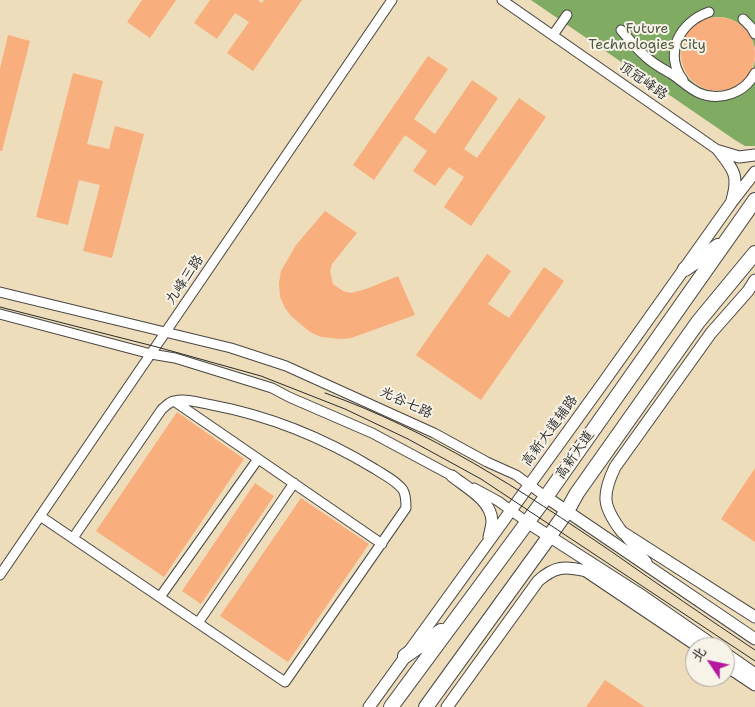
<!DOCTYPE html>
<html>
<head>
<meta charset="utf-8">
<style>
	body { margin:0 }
	#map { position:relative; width:755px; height:707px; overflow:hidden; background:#edb; font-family:"Shantell Sans","LXGW WenKai TC",sans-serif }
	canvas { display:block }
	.north { position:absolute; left:685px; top:637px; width:50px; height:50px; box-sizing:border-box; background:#f7f3e8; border:1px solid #a5a39c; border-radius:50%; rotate:304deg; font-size:14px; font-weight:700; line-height:20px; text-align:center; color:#2b2b2b }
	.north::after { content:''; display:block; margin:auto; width:18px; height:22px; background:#b5179e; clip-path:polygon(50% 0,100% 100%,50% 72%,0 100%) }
</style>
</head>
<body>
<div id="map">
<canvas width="755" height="707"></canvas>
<div class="north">北</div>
</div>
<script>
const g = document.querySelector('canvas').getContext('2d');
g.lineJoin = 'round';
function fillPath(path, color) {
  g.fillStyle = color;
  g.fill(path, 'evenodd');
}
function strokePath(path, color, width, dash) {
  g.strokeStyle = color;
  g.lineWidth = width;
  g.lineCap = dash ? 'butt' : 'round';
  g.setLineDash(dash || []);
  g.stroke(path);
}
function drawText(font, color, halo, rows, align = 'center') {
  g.font = font + ' "Shantell Sans","LXGW WenKai TC",sans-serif';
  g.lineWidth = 4;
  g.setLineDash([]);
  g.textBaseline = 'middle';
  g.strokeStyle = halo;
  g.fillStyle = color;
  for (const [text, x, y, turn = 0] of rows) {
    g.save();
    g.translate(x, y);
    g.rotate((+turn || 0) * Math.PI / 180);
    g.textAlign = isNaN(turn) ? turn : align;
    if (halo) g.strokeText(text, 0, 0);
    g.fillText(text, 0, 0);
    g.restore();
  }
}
fillPath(new Path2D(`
	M531,0H755V48C750,27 731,13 709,18C698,21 688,29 684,40C661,90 746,116 755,60V146H745L735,140Z`), '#7fab63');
fillPath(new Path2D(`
	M142,0H176L150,38L127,22Z
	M210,0H258L262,3L264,0H302L253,71L227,53L249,22L235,13L217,39L194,23Z
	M681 54a37 37 0 1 1 74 0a37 37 0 1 1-74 0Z
	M8,35L30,41L2,151H0V69Z
	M428,56L448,69L414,119L435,134L472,80L498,98L464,149L477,158L519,98L546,117L471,226L444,207L464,177L449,167L435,186L413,171L427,151L405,135L374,180L353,165Z
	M73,73L103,81L87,144L109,149L115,126L144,134L112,258L83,251L100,185L79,180L68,225L36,217Z
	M325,211L357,233L332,264L330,271L333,284L343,291L351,293L366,289L398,276L415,315L351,338L341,339L321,337L310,332L291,316L285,308L280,297L279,283L281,271L296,245Z
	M487,254L511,271L488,304L509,318L544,267L564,281L481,400L416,355Z
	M177,412L244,459L164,577L96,531Z
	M755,468V542L721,519Z
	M255,483L274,496L201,604L182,591Z
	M301,498L369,544L288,662L220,616Z
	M605,680L645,707H586Z`), '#f8ae7d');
const minor = new Path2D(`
	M502,0L719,151
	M743,19L751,27L755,34
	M621,30C629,39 636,48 645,56C652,63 661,68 670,73C680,79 688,88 699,93C720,102 745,93 755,73
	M553,35L567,15
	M683,80C663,53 680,22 709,12
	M0,292L231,348L286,366L434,433L487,462L516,475L546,497
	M0,314L151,354L175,358L272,388L289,397L372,433L456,478
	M174,401L382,544
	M474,488L498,501L527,522
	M40,516L285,682L406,508C406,502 406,495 403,490C397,481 384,475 375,469C324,438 271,416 212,405C201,403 186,398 174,401C169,402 166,406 162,409L73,538
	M626,537L647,562
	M0,575L392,0
	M160,597L258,459
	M198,623L294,483`);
const major = new Path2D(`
	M732,200C739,176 734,170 719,151L739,157L755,155
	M755,280L748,291L711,333L615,467C601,496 603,507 622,532L755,617
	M452,476C467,488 491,500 492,521C492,526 490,532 489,537
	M546,497L755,639
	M527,522L644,597L716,647
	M725,653L755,674
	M725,665L755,685
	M369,707L603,383L731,203L755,172
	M447,707L538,581C555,566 564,566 586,571L699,647`);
const highway = new Path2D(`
	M685,269L718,246
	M405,656L441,631
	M391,707L546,497L755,200
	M426,707L544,544L567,511L577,493L698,322L755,253`);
strokePath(minor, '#484641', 11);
strokePath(major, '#484641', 13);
strokePath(highway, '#484641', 16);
strokePath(minor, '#fff', 9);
strokePath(major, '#fff', 11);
strokePath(highway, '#fff', 14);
strokePath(new Path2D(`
	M0,307L157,347L261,376L345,409L408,439L481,479L755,661
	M325,393C429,430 521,490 612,552C659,585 707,618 755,650`), '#2b2b2b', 1);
drawText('14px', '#4e5a40', '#f7f3e8', [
	["Future",647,29],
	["Technologies City",647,45]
]);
drawText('14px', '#2b2b2b', '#f7f3e8', [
	["顶冠峰路",643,81,35],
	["九峰三路",185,280,-56],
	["光谷七路",406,403,25],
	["高新大道辅路",550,431,-54],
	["高新大道",575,455,-55]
]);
</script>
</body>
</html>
